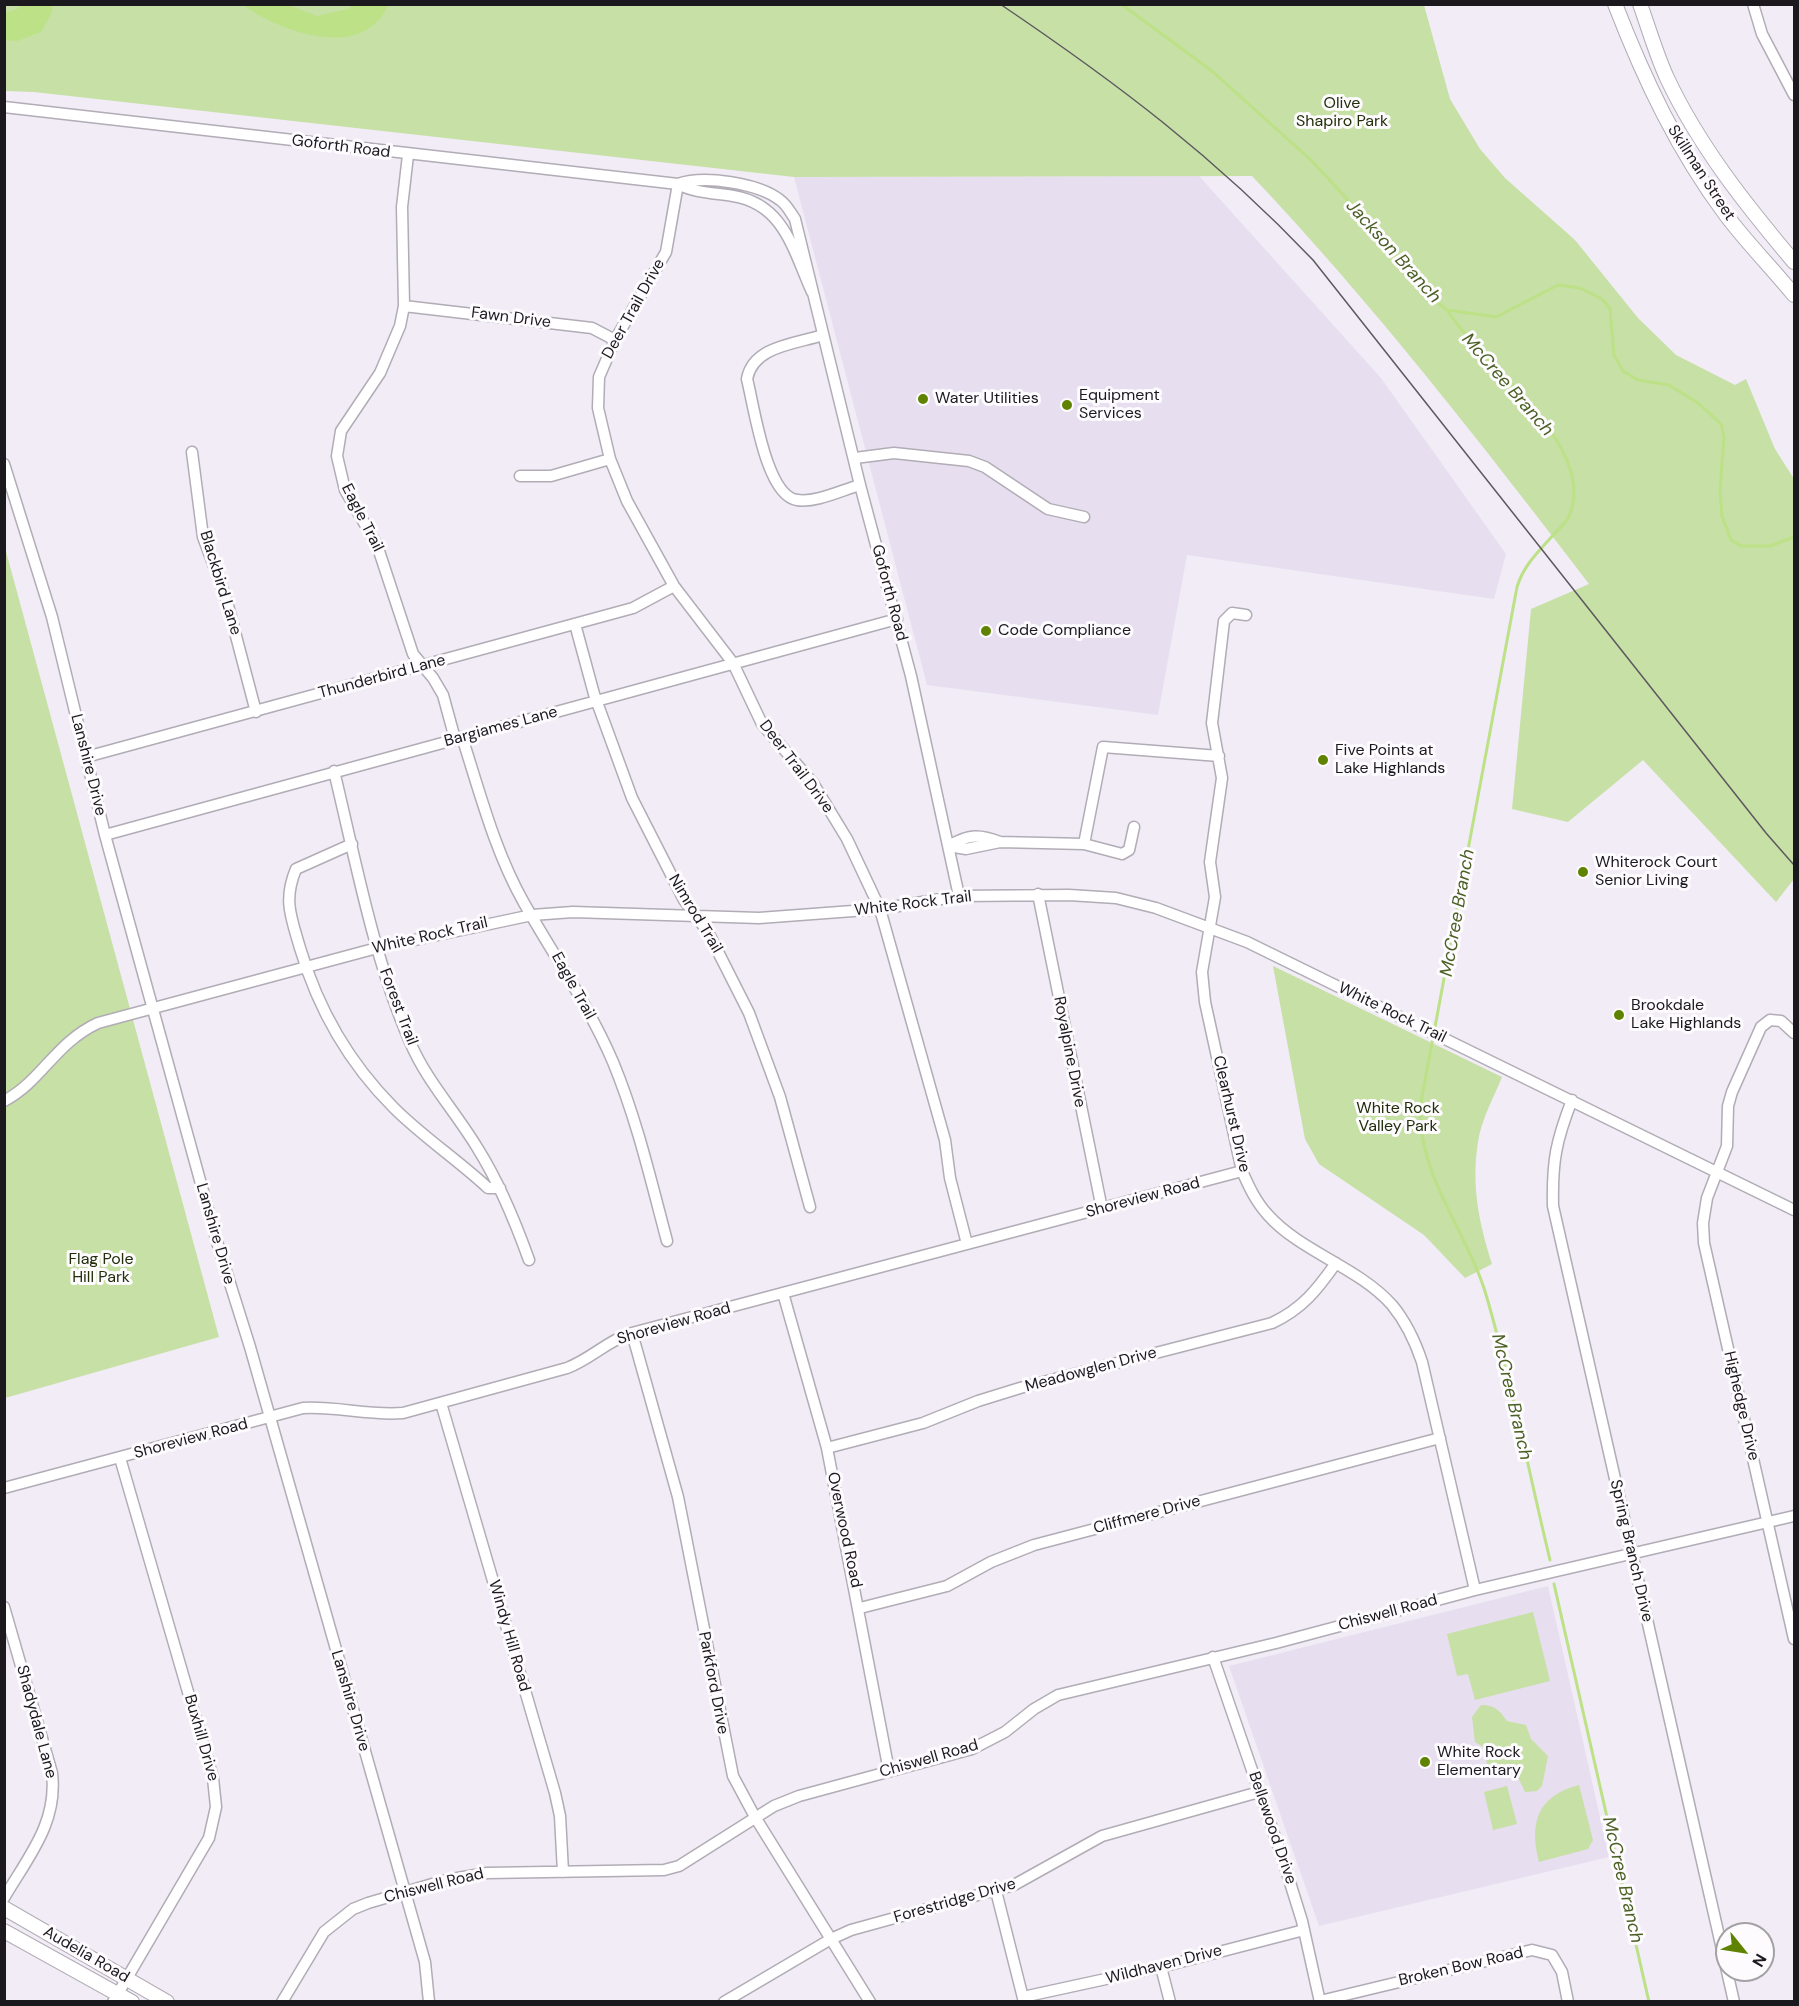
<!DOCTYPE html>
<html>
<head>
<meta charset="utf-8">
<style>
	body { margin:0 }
	#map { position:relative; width:1799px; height:2006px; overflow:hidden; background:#f1ecf6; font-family:"DM Sans",sans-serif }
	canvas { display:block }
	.frame { position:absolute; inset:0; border:6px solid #1b191d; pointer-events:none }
	.north { position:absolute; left:1715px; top:1922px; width:60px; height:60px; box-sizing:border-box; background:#fdfbfe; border:2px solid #a3a1a4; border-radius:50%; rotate:120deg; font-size:16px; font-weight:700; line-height:24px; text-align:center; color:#1b191d }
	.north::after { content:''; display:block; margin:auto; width:21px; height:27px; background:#5f8300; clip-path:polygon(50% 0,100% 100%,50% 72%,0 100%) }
</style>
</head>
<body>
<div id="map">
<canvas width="1799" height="2006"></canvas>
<div class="frame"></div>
<div class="north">N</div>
</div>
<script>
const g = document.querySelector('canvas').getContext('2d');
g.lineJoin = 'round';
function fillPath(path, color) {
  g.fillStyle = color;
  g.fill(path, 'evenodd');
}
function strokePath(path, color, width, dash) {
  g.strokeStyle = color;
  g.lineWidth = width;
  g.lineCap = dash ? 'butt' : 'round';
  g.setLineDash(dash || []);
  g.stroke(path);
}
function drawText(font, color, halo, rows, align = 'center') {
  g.font = font + ' "DM Sans",sans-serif';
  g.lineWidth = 6;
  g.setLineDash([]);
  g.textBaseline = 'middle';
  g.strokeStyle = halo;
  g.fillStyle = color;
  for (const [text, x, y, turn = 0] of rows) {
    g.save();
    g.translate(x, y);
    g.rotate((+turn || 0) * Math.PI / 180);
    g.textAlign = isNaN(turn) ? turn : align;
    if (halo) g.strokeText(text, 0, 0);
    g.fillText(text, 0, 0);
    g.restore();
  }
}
fillPath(new Path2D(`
	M1199,176L1381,378L1506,554L1494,599L1187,555L1158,715L927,685L794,177Z
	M1548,1586L1609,1857L1319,1926L1229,1666Z`), '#e7deef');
fillPath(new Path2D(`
	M5,5H1424L1450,99L1480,149L1505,178L1575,240L1638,318L1676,355L1735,385L1746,379L1775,449L1794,479V879L1776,902L1643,760L1568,822L1512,809L1531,609L1589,584C1481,443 1374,305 1252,176L794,177L34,92L5,91Z
	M4,544L219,1337L5,1398H4Z
	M1273,966L1502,1077C1494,1097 1481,1120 1478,1142C1471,1185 1479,1223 1492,1264L1465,1278L1424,1235L1319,1164L1305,1139Z
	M1533,1612L1550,1681L1475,1700L1468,1674L1457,1676L1447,1634Z
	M1481,1705C1495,1705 1499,1710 1507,1721L1526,1725L1531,1739L1548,1756L1542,1786L1537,1791L1525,1792L1517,1775L1497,1773L1487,1765L1485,1748L1475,1742L1472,1717Z
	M1579,1785L1593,1840L1588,1849L1539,1862C1529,1823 1537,1796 1579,1785Z
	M1507,1786L1517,1824L1493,1830L1484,1792Z`), '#c7e0a5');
fillPath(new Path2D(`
	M21,5H53L51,14L41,32L17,41L5,40V13L17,9Z
	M243,5H288L317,16L348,9L353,5H388C363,63 279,31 243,5Z`), '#bde187');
strokePath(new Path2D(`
	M1121,4L1212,71L1312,161L1381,236L1429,296L1447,310L1496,317L1558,285L1580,288L1602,299L1610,309L1614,355L1623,371L1638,380L1669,385L1698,403L1721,424L1724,437L1720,490L1722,516L1731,540L1741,546H1770L1794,537
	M1447,310C1481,364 1597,444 1570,514C1568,521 1561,527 1556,532C1540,550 1524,564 1517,587L1421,1102C1415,1174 1468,1231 1487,1298C1512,1384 1529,1473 1550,1560
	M1554,1584L1649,2002`), '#bde187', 3);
const minor = new Path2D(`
	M1753,4L1762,34L1794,95
	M4,107L678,184C694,193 715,193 733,196C784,204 793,250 812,292
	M408,155L402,207L404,306L400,326L380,373L341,431L337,456L345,490L377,545L413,654L433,678L443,695L455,739
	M678,184L666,252L615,340L599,377L598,408L610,459L627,501L674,586L733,663L762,724L813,783L847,839L880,909L945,1140L950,1178L967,1244
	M678,184C704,175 758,183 780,200C787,205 790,212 795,219L860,485L911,676L959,896
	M404,306L592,328L615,340
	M823,335C795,344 753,346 747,379C754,406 766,496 797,500C816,503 842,490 860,485
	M192,452L203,537L226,598L256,712
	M855,458L894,453L969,461L985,467L1048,509L1084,517
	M4,464L52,617L105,835L217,1242L250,1347L425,1962L429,2002
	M520,476H551L610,459
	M1246,615L1232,613L1224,621L1212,723L1222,778L1210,862L1215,897L1202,972L1205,1002L1242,1171C1249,1187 1256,1202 1268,1215C1301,1252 1358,1267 1392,1305C1406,1322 1415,1341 1422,1362L1475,1590
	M575,624L594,694L632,798L684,900L708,932L749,1013L780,1097L810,1207
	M462,737C480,793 495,852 524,903C554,956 589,1006 613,1062C637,1120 651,1181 667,1241
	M86,757L633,608L674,586
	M334,771C356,862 373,956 410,1042C427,1082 456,1112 478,1149C500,1184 515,1221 529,1260
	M105,835L897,619
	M352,844L296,869C283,900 291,917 300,948C318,1009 349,1063 394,1108C423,1137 458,1160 488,1188H500
	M1084,844L1122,854L1129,850L1134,827
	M949,846L966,849L1000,842L1084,844L1103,747L1219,756
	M949,846C968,834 980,834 1000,842
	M1038,894L1102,1209
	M1794,1033L1781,1021L1770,1020L1761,1027L1732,1092L1728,1106L1727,1146L1707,1198L1703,1223L1704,1243L1794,1639
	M1572,1100C1556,1141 1552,1161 1553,1206L1734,2002
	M4,1101C42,1081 55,1043 98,1023L377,948L532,915L573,912L759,918L880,909L959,896L1069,895L1116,898L1156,908L1247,942L1794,1210
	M783,1293L827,1448L889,1771
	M632,1333L678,1497L733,1776L755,1817L870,2002
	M441,1403L555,1793L560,1816L563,1872
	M827,1448L923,1423L978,1401L1020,1388L1272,1323C1302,1309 1317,1290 1336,1263
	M4,1488L303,1408C337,1406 369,1416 403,1413L567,1368C591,1359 608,1340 632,1333L1242,1171
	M4,1607L52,1773C58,1823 28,1857 4,1898
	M860,1608L947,1586L991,1562L1034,1545L1440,1438
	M1213,1657L1283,1860L1302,1921L1320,2002
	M996,1891L1024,2002
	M1161,1967L1170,2002
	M1023,1997L1161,1967L1304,1930
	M1320,2001L1532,1950L1552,1955L1562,1972L1568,2002
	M113,2002L209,1838L216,1807L213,1778L120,1458
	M282,2002L324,1932L353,1909L368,1903L446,1880L487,1873L664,1870L679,1866L774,1806L799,1796L972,1749L1005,1732L1034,1709L1058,1695L1276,1643L1475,1590L1794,1516
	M724,2002L831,1939L851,1930L1014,1885L1102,1836L1259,1792`);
const major = new Path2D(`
	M1615,4C1644,79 1678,151 1726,215C1747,243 1772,268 1794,295
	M1640,4C1649,29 1656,54 1667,78C1699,146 1746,205 1794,262
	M4,1908L167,2002
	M4,1931L132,2002`);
strokePath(minor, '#b1acb5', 13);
strokePath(major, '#b1acb5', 16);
strokePath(minor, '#fff', 10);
strokePath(major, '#fff', 14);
strokePath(new Path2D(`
	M1000,4C1117,83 1215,157 1313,260L1766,833L1794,865`), '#5c595f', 1.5);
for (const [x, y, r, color] of [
	[923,399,6,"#5f8300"],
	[1067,405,6,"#5f8300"],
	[986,631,6,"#5f8300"],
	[1323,760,6,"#5f8300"],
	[1583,872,6,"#5f8300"],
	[1619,1015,6,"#5f8300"],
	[1425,1762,6,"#5f8300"]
]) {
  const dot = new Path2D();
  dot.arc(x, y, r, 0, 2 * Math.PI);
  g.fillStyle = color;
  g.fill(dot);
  strokePath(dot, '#fdfbfe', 2);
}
drawText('16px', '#212e09', '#fdfbfe', [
	["Olive",1342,104],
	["Shapiro Park",1342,122],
	["White Rock",1398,1109],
	["Valley Park",1398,1127],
	["Flag Pole",101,1260],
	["Hill Park",101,1278]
]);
drawText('16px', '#1b191d', '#fdfbfe', [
	["Goforth Road",341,147,7],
	["Skillman Street",1701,173,57],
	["Deer Trail Drive",634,309,-61],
	["Fawn Drive",511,318,7],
	["Eagle Trail",362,518,63],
	["Blackbird Lane",220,583,73],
	["Goforth Road",889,593,75],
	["Thunderbird Lane",382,677,-15],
	["Bargiames Lane",501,727,-15],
	["Lanshire Drive",88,765,76],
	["Deer Trail Drive",796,767,53],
	["White Rock Trail",913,904,-7],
	["Nimrod Trail",695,914,59],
	["White Rock Trail",430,936,-13],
	["Eagle Trail",573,986,61],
	["Forest Trail",398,1007,69],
	["White Rock Trail",1392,1013,26],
	["Royalpine Drive",1069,1052,79],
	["Clearhurst Drive",1231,1114,77],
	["Shoreview Road",1143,1198,-15],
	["Lanshire Drive",215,1234,74],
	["Shoreview Road",674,1324,-16],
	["Meadowglen Drive",1091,1370,-15],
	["Highedge Drive",1741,1406,77],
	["Shoreview Road",191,1439,-15],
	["Cliffmere Drive",1147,1515,-15],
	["Overwood Road",844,1530,78],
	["Spring Branch Drive",1631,1551,77],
	["Chiswell Road",1388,1613,-15],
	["Windy Hill Road",509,1636,74],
	["Parkford Drive",713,1683,79],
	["Lanshire Drive",350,1701,74],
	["Shadydale Lane",36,1722,75],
	["Buxhill Drive",201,1738,74],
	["Chiswell Road",929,1759,-16],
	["Bellewood Drive",1272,1828,71],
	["Chiswell Road",434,1886,-14],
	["Forestridge Drive",955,1901,-16],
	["Audelia Road",86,1955,30],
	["Wildhaven Drive",1164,1965,-14],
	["Broken Bow Road",1461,1967,-13]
]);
drawText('16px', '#1b191d', '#fdfbfe', [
	["Equipment",1079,396],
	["Services",1079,414],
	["Water Utilities",935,399],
	["Code Compliance",998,631],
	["Five Points at",1335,751],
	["Lake Highlands",1335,769],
	["Whiterock Court",1595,863],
	["Senior Living",1595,881],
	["Brookdale",1631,1006],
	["Lake Highlands",1631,1024],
	["White Rock",1437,1753],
	["Elementary",1437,1771]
], 'left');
drawText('italic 18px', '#4a6023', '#fdfbfe', [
	["Jackson Branch",1393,252,48],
	["McCree Branch",1507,385,49],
	["McCree Branch",1458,913,-80],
	["McCree Branch",1511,1397,77],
	["McCree Branch",1622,1880,77]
]);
</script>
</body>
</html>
